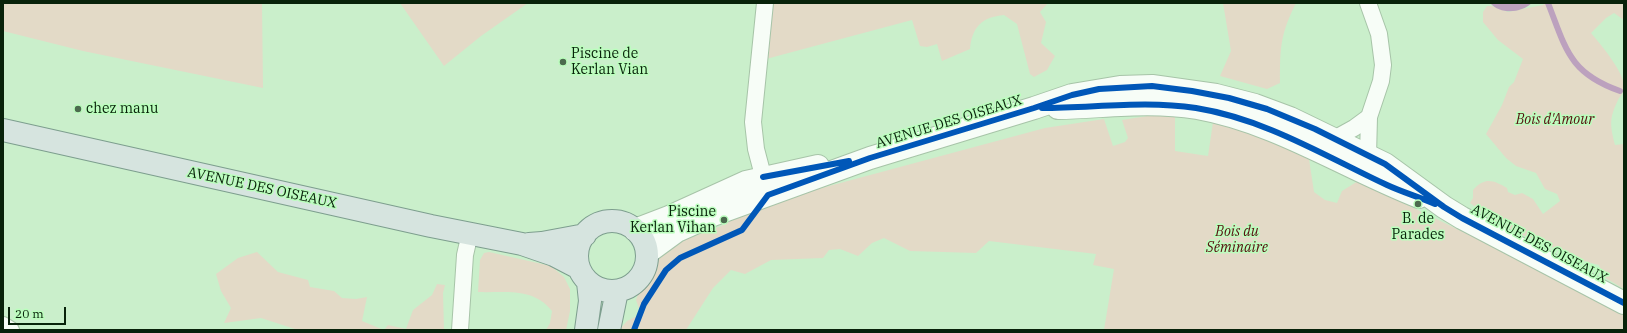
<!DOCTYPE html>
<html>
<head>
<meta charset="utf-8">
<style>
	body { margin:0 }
	#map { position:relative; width:1627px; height:333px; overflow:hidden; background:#caefcb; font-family:"IBM Plex Serif",serif }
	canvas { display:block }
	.frame { position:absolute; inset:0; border:4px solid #08220a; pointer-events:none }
	.scale { position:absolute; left:8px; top:307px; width:58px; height:18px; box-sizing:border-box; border:2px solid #08220a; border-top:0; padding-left:5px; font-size:12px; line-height:14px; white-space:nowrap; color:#08220a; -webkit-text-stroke:3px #bbfebd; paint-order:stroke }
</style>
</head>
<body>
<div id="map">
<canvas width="1627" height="333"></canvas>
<div class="frame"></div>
<div class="scale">20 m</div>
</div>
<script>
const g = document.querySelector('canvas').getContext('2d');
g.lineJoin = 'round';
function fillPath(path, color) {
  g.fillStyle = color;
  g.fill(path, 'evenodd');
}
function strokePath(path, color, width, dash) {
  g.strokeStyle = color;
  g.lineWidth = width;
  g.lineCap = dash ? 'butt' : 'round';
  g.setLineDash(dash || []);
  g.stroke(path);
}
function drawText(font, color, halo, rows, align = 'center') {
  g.font = font + ' "IBM Plex Serif",serif';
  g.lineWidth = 3;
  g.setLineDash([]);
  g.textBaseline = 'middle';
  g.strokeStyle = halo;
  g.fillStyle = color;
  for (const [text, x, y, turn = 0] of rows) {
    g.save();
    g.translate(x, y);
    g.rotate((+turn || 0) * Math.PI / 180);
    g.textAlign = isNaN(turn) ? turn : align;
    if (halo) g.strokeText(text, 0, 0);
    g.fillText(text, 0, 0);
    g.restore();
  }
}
fillPath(new Path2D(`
	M3,3H262L263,88L83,51L3,31Z
	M400,3H528L481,36L444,66Z
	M771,3H1048L1040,12L1046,22L1041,43L1055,56L1047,70L1034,77L1030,74L1017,24L1004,15C982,17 972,27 970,49L942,61L937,44L927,47L920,46L912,20L766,59Z
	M1223,3H1296C1280,35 1280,48 1280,83L1267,89L1220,76L1231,51Z
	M1545,3H1624V20L1614,13L1606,18L1591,33C1601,45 1627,75 1624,90C1623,94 1619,97 1618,100C1609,119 1610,125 1615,145L1624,144V289L1604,277L1599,265L1577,259L1538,240L1519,234L1499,224L1470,203L1473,198V190C1485,177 1493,180 1507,188L1508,192L1515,195L1522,193L1533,199L1543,214L1560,201L1557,194L1545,189L1536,173L1516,166L1506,158L1486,134L1502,105L1509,87L1514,82L1523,59L1498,40L1483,22V12L1487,6H1492L1508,12L1543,5Z
	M1154,115L1175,117V151L1208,156L1213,122L1275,140L1309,159L1314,192L1325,200L1337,203L1342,191L1358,181L1587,292L1624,313V330H1104L1114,269L1093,265L1096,254L989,241L976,253L910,251L884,238L872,243L858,256L840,249L829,250L823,258L771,260L745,274L731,270L713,288L686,330H619L627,321L641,314L636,300L642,283L651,269L656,255L674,244L726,224L740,214L792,196L1045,128L1104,119L1113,146L1125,142L1128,138L1122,120Z
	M257,252L278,272L308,280L310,287L334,291L342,298L356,299L367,297L362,321L384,330L388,325L406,329L413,310L432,295L437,284L445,285L443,293L444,330H298L261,318L224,323L231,308L221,291L216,274L238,258Z
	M489,252L551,266L564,277L570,289V311L566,330H546L550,323L552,311C533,287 506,293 478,292L480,260L484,253Z`), '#e3dac7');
fillPath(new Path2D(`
	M1490,3H1532C1521,13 1501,15 1490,3Z`), '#bca1be');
strokePath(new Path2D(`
	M1548,3C1566,49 1569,73 1620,91`), '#bca1be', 6);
const street = new Path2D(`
	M765,3L753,122L756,149L766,187
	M1334,148V139L1354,128L1369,117
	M1359,156H1368L1369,117L1381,81L1383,65L1379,34L1368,3
	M3,325L11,330
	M460,330L465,255L470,233`);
const secondary = new Path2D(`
	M1058,108C1105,107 1150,100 1197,108C1276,122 1345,168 1419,197
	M635,230L669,217L746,182L818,166
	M647,253L677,231L713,215L870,158L1034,108L1072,95L1120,87L1152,86L1216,95L1255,105L1290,118L1385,164L1444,207L1462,218L1624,303`);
const primary = new Path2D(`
	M3,130L431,226L522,244L554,255L579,268
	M577 256a35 35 0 1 1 70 0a35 35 0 1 1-70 0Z
	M529,244L542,243L585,235
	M586,330L590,301L588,282
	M609,330L617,291`);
strokePath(street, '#a7c4a8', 18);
strokePath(secondary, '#a7c4a8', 24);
strokePath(primary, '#7d9e8e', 24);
strokePath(street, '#f7fdf7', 16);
strokePath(secondary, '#f7fdf7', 22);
strokePath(primary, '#d6e4df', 22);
strokePath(new Path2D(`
	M1042,108C1094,108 1145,100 1196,108C1265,119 1325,156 1387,185C1402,192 1419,197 1435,204
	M763,177L849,161
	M634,330L644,304L666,270L680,258L742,230L768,195L870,158L1034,108L1072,95L1099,89L1152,86L1192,91L1229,98L1267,109L1315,129L1385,164L1444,207L1462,218L1624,303`), '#0057b8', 6);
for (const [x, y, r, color] of [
	[563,62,4,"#4c6a4e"],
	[78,109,4,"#4c6a4e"],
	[1418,204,4,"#4c6a4e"],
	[724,220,4,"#4c6a4e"]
]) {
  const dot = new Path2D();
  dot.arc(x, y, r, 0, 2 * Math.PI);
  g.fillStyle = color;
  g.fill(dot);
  strokePath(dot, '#bbfebd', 1.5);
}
drawText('14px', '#08220a', '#bbfebd', [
	["Piscine de",571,54],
	["Kerlan Vian",571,70],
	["chez manu",86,109],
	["Piscine",716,212,"right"],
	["Kerlan Vihan",716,228,"right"],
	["B. de",1418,219,"center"],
	["Parades",1418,235,"center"]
], 'left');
drawText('italic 14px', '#580d0f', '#bbfebd', [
	["Bois d'Amour",1555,120],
	["Bois du",1237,232],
	["Séminaire",1237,248]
]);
drawText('14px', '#08220a', '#bbfebd', [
	["AVENUE DES OISEAUX",949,122,-17],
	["AVENUE DES OISEAUX",262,188,12],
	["AVENUE DES OISEAUX",1539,244,28]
]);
</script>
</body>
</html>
